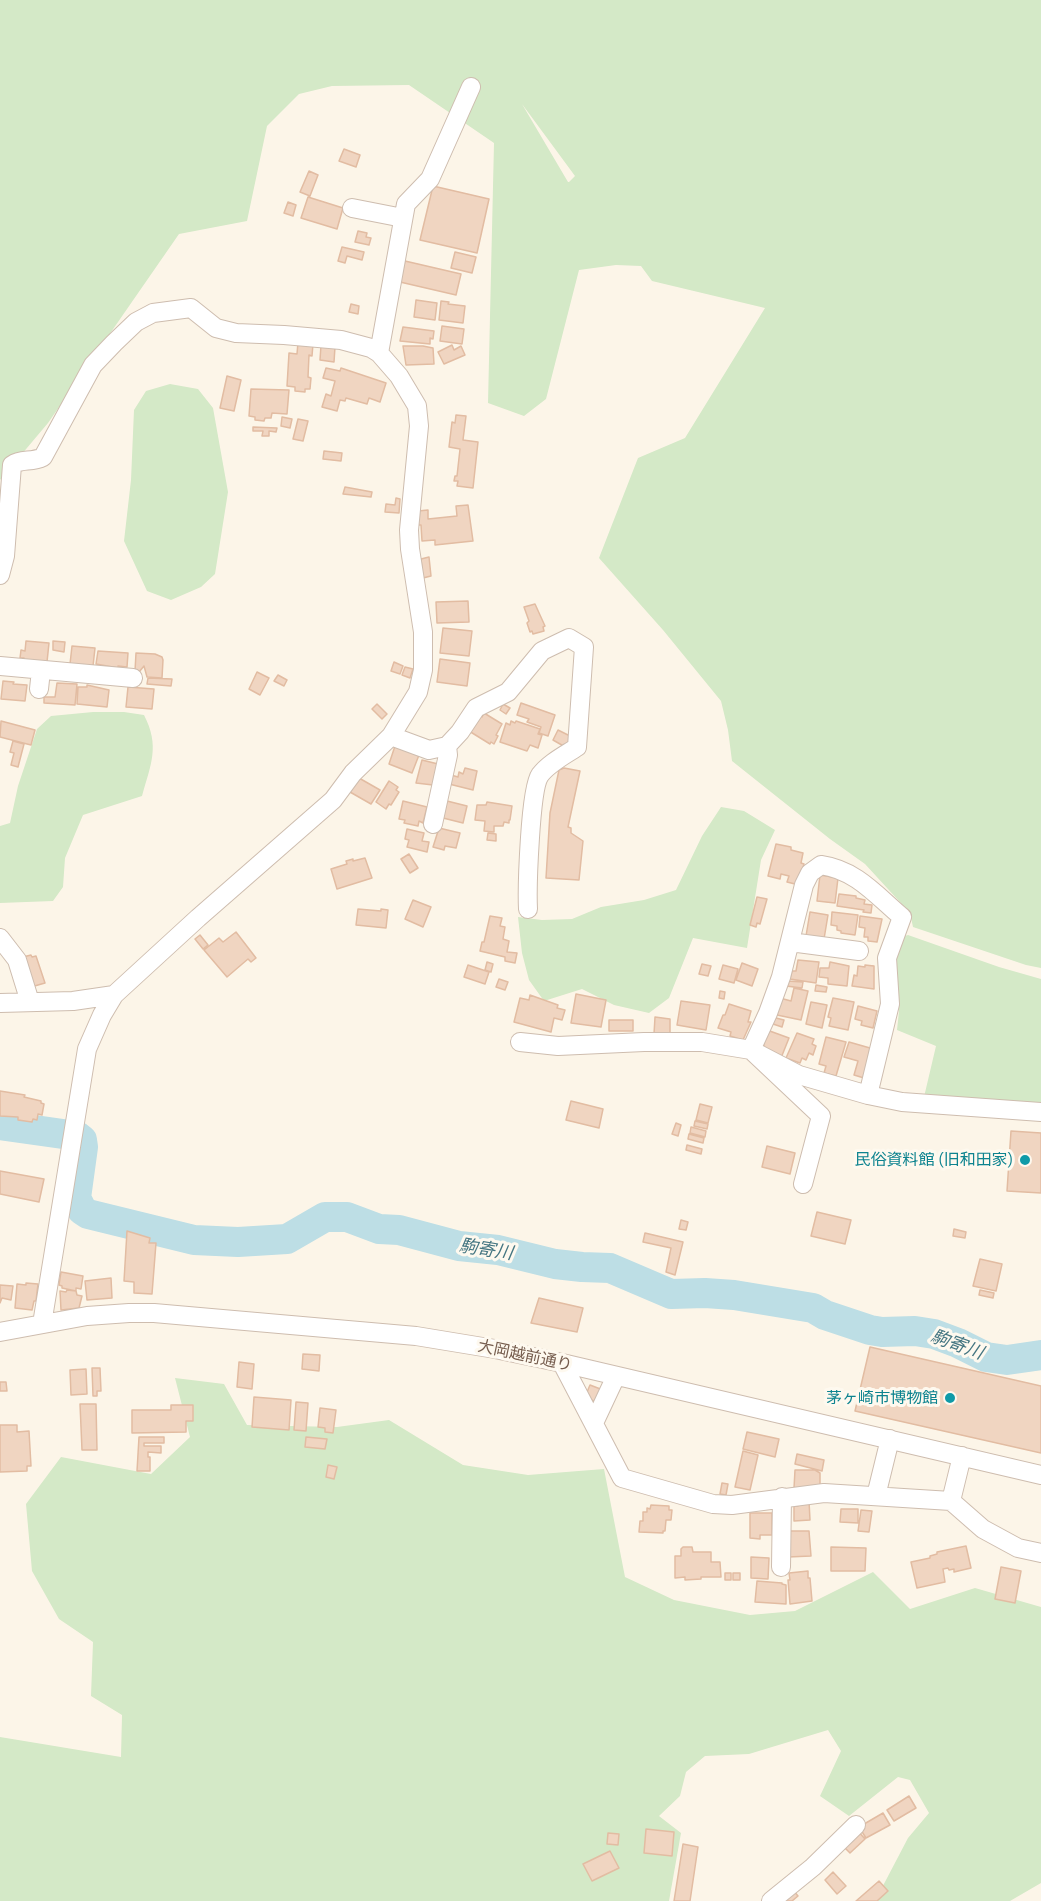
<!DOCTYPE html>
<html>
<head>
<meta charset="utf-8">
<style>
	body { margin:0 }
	canvas { display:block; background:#fcf5e8 }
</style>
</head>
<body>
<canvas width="1041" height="1901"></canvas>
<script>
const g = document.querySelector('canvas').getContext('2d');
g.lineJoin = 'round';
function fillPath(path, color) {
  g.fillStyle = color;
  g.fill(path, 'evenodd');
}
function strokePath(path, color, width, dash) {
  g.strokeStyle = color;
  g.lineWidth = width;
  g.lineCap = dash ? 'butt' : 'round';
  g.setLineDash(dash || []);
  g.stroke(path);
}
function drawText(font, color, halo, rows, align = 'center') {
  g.font = font + ' "IBM Plex Sans","Noto Sans JP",sans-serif';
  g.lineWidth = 6;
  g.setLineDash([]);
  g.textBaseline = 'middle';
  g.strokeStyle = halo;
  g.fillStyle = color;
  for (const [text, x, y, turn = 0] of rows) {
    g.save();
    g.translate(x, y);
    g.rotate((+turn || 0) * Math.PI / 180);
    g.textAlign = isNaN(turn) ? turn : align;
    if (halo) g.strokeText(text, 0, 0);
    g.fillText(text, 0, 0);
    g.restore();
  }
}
fillPath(new Path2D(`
	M0,0H1041V968L1026,965L913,927L910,913L865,864L830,839L732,761L728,730L721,701L663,630L599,558L638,458L685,438L765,308L652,281L641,266L616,265L579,270L546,399L524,416L488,403L494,143L409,85L332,86L299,94L267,126L247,221L179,234L48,423L0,480ZM522,104L575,176L569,182H568Z
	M170,384L198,389L213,408L228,492L215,574L201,587L171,600L147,591L124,541L131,480L134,410L146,391Z
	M93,712H124L144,715C160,746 151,764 142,796L83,815L65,858L63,887L53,901L0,903V826L10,823L18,786L37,729L51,716Z
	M721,807L744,811L775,830L761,860L747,948L693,938L669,998L649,1013L614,1005L582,989L544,1001L529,980L522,953L518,917L542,920L572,919L601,907L644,900L676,890L702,836Z
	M908,935L999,967L1041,979V1104L924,1097L936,1046L897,1030L899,1011L895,958L901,937Z
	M175,1378L224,1384L247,1425L337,1427L389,1420L463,1465L528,1475L604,1469L625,1577L674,1600L750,1615L795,1611L873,1572L910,1609L975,1588L1041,1607V1883L1010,1901H875L908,1838L929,1813L910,1780L898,1777L849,1816L820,1796L841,1751L828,1730L749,1754L705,1756L686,1772L680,1796L659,1816L681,1833L669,1901H0V1737L121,1757L122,1715L91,1696L93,1642L59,1619L32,1571L26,1504L61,1457L151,1474L190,1437Z`), '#d4e9c7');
strokePath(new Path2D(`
	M0,1125L77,1136L82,1140L83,1147L76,1198L82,1210L88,1214L194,1240L238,1242L287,1239L325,1217H347L379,1229L399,1230L459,1246L498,1250L555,1264L582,1267L610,1268L671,1294L705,1293L734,1295L813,1308L825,1315L870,1330L882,1332L915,1331L934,1334L958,1343L986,1357L1007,1360L1041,1355`), '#bddee5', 30);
const building = new Path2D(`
	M344,149L360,155L356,167L339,161Z
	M309,171L318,175L310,196L300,192Z
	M433,186L489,199L477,253L420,240Z
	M308,197L343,208L337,229L301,218Z
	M288,202L296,205L293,216L284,213Z
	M358,231L367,233L366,237L371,238L369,245L355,242Z
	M342,247L364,252L362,260L347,256L345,263L338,261Z
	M455,252L476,257L472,273L451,268Z
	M405,261L461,274L456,295L400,282Z
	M416,300L437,303L435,320L414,317Z
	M441,301L449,302L448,304L465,306L463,323L439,320Z
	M351,304L359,306L358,314L349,312Z
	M442,326L464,329L462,344L440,341Z
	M403,327L434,331L433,339L430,338V344L400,341Z
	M298,342L313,344L312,356L309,355L308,377L311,378L310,389H305V392L295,391V387L287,386L289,353L297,354Z
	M321,345L335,347L334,362L320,360Z
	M452,345L454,350L461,346L465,355L444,364L438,352Z
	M403,346H423L433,348L434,364L406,365Z
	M326,368L340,371L341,368L386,383L380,402L369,398L367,404L346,398L345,401L340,400L337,411L322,407L326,394L331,396L335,381L323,378Z
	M227,376L241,380L234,411L220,408Z
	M251,389L289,390L287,414L272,413L271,418H265L264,421L255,420V417L249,416Z
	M456,415L466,416L463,440L478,442L473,488L457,486L458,481H454L455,476H457L460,449L449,447L452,422L455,423Z
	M282,417L292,419L290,428L281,426Z
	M298,419L308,421L303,441L293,439Z
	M253,427L277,428L276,432L269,431V436H262L263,431H253Z
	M324,451L342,453L341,461L323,459Z
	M345,487L372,492L371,497L343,494Z
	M396,498L400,499L399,513L385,512L386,504L395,505Z
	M468,505L473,541L435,545V540L422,541L421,525H417L418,511L428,510V519L457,516L456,506Z
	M429,557L431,576L423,578L421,559Z
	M468,601L469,622L437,623L436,602Z
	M535,604L545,626L543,627L544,631L533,634L532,631L530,632L527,623L529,621L524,607Z
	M443,628L472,631L469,656L440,653Z
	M26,641L49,643L47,662L24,660V658H20L21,650L25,651Z
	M53,641L65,642L64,652L53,650Z
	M72,646L95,648L93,666L70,664Z
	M98,651L128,653L127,667L118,666V668L96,664Z
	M136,653L155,654L162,657L163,660L162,678L147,677L144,666L139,672L135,671Z
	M440,659L470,663L467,686L437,682Z
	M394,662L403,666L400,674L391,671Z
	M405,667L413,669L410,678L402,675Z
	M257,672L269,678L260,695L249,689Z
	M278,675L287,680L284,686L274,681Z
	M148,678L172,679L171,686L147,684Z
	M3,681L14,682L13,684L27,685L25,701L1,699Z
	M57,683L77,684L75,705L44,703V697H55Z
	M87,685L109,690L107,707L77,704L78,687H87Z
	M128,687L154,689L152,709L126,707Z
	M521,703L555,715L548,736L539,733L541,727L527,722L529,719L517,715Z
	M377,704L387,714L382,719L372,709Z
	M503,704L510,708L506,714L500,710Z
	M484,713L502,724L496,735L498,736L494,744L491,742L490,744L469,731L479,715L482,717Z
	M1,721L35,730L31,745L0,737Z
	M511,721L515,723L516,721L540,729L538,734L542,735L538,748L530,745L527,751L500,742L506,723L510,725Z
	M558,730L572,737L567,748L553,740Z
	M13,741L24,744L18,767L11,765L14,753L10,752Z
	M395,746L419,755L412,773L389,764Z
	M422,760L438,764L433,785L416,783Z
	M465,768L477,771L473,790L449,784L451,775L458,777L459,772L463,774Z
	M564,768L580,771L568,827L571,828V833L583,841L579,880L546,878L550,813L559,770Z
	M359,778L380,790L371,804L350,792Z
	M389,781L398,787L396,790L399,792L391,805L389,804L386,809L376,802Z
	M403,801L427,807L423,823L419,821L418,826L404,823L405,820L399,819Z
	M447,801L467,806L463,823L443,818Z
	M487,802L512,806L510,820H509V823L504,822L503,826H494V832L484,831L485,821L475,820L477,805H486Z
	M439,828L460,833L456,848L445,846L444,850L433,847Z
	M407,829L424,833L422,841L429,842L427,852L407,847L409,840L405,839Z
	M488,833L496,834V841L487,840Z
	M776,844L791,847V850L803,853L801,863L804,864L799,885L787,882L789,876L781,874L780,879L768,876Z
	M409,854L418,868L410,873L401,859Z
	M365,858L372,878L337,889L331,869L347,864L346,861L353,859V861Z
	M820,875L838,878L835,903L817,901Z
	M839,894L856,896V898L865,900L864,904L872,905L871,913L863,912L864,910L837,906Z
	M757,897L767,899L760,924L757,923L756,927L750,925Z
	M413,900L431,907L423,927L405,919Z
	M358,909L381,911V909L388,910L386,928L356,925Z
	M810,912L828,915L824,939L806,936Z
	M832,912L858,915L855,935L841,933V931L837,930V926L831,925Z
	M490,916L502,918L500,926L505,927L503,939L509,941L507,952L517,953L515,963L505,961V957L480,951L482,942H484Z
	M860,916L882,919L877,942L868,941V937H864L865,928L859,927Z
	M236,932L256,958L251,962L248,959L227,977L204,950L219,938L223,942Z
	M200,935L208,945L203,949L195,939Z
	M31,955L32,957L36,956L45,983L31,987L23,957Z
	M798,960L819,962L816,983L790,979L792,971H796Z
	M487,962L493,964L491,972L485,970Z
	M830,962L849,966L847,986L828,984V978L819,977L820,968H829Z
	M742,963L758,969L752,986L736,980Z
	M702,964L711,966L708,976L699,974Z
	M468,965L489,972L485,984L464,977Z
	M723,965L738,969L734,983L719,979Z
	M865,965L874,966V989L852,986L854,975L857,976L858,966L865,967Z
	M499,979L508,982L505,990L496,987Z
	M787,981L803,982L802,988L786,986Z
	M816,985L827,987L826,992L815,991Z
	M794,988L808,991L801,1020L777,1015L780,998L791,1001Z
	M720,991L725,992L724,999L719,998Z
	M576,994L606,1000L601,1027L571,1023Z
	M530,995L558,1005L557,1008L565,1010L562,1020L554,1018L551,1032L514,1022L520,998L529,1000Z
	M833,998L854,1002L848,1030L829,1026L831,1018L828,1017Z
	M681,1001L710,1005L706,1030L677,1025Z
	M811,1002L827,1005L822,1028L806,1024Z
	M729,1004L751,1011L748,1022H751L743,1040L730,1036L731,1032L718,1028L723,1015H725Z
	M858,1006L877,1011L873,1028L861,1025L862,1021L855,1019Z
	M655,1017L670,1019V1034H654Z
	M772,1017L784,1020L782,1027L770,1023Z
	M609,1020H633V1031H609Z
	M767,1030L789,1038L781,1058L762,1050L764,1045L761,1044Z
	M797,1033L814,1039L812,1044L816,1046L813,1055L809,1053L806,1060L802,1058L800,1063L786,1058Z
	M826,1037L846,1042L836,1076L824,1073L826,1066L819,1064Z
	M849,1042L870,1048L864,1078L854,1075L858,1061L844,1057Z
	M0,1091L25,1095L24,1097L41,1101V1103L44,1104L42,1115L38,1114L37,1120L33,1119L32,1122L18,1120V1117L0,1116Z
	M571,1101L603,1109L599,1128L566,1120Z
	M700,1104L712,1107L708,1123L696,1120Z
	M695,1121L708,1124L707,1129L694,1126Z
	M676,1123L681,1125L678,1136L672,1134Z
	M691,1127L706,1131L705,1137L690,1133Z
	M1011,1131L1041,1133V1193L1007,1191Z
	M689,1134L704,1138L703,1143L688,1139Z
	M687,1145L702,1149L701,1154L686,1150Z
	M767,1146L795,1153L790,1174L762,1167Z
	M0,1171L44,1179L39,1202L0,1194Z
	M817,1212L851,1220L845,1244L811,1236Z
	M681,1220L688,1222L686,1230L679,1229Z
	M954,1229L966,1232L965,1238L953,1236Z
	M127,1231L150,1238L149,1243H156L152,1294L134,1293V1282L124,1281Z
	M645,1233L683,1242L675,1275L666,1272L671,1248L643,1242Z
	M980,1259L1002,1264L996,1291L973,1286Z
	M61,1272L83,1276L81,1289L76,1288V1291L62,1288V1286L59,1285Z
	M111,1278L112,1298L87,1300L85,1281Z
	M26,1283L38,1284L36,1301H34L32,1310L15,1308L17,1284L26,1285Z
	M0,1285L13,1286L11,1300L2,1298L0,1303Z
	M67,1290L76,1291L77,1295L82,1296L79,1308L61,1310L60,1291L66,1292Z
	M980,1290L994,1293L993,1298L979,1295Z
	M539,1298L583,1308L577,1332L531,1323Z
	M870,1347L1041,1386V1453L855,1411Z
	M303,1354L320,1355L319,1371L302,1369Z
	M239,1362L254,1364L252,1389L237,1387Z
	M92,1368H100L101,1391H97V1396H93Z
	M86,1369L87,1394L71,1395L70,1370Z
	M0,1382H6L7,1391H0Z
	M590,1385L603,1390L598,1403L585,1397Z
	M254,1397L291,1400L289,1430L252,1427Z
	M296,1402L308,1403L306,1431L294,1430Z
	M80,1404H96L97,1450H82Z
	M171,1405H193V1421H186V1432L132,1433V1410H171Z
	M320,1408L336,1410L333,1433L325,1432V1428L318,1427Z
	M0,1425H17V1432L29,1431L31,1466H27V1471L0,1472Z
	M747,1432L779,1439L775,1457L743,1449Z
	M139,1437H164V1443H144V1446H161V1453L148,1452V1457H150V1471H137Z
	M306,1437L327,1439L325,1449L305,1447Z
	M743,1451L758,1455L750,1490L735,1487Z
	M797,1454L824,1460L822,1471L795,1464Z
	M328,1465L337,1467L334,1479L326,1477Z
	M795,1470H815L820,1473V1489L794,1488Z
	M722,1483L728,1484L726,1495L720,1494Z
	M809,1501L810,1520L794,1521V1506H798V1502Z
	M651,1505L669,1506V1510H672L671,1520H666L665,1531H663V1533L639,1532L640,1521H643V1512H647V1508L650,1509Z
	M841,1509H858V1523L840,1522Z
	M861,1510L872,1511L869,1532L858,1531Z
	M750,1513H772V1535H760V1539L750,1538Z
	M788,1531H809L811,1556L788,1557Z
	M966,1546L971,1568L954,1572V1569L949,1570L948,1568L943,1569L945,1582L917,1588L911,1562L930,1558V1556L937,1554V1552Z
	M683,1547H692L693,1552H711V1562H720L721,1577H701V1579L685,1580V1577L675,1578V1556H681V1549Z
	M831,1547L866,1548L865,1571H831Z
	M751,1557L769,1558L768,1579L751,1578Z
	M1001,1567L1021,1571L1015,1603L995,1599Z
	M808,1571V1578H810L812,1601L790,1604L788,1580H790L789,1573Z
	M725,1573H731V1580H725Z
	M733,1573H740V1580H733Z
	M757,1581L782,1583V1584L786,1585V1604L755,1602Z
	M909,1796L916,1808L894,1821L887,1810Z
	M883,1813L890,1825L866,1838L859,1827Z
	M646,1829L674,1832L672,1856L644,1853Z
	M858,1831L865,1839L850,1853L843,1846Z
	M608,1833L619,1834L618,1845L607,1844Z
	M683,1844L698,1847L690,1901H674Z
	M610,1851L619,1868L592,1881L583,1864Z
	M833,1872L846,1886L837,1894L825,1880Z
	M879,1881L888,1891L877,1901H856Z
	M793,1890L798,1896L792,1901H783Z`);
fillPath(building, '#f0d5c1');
strokePath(building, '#e2bca2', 1.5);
const minor = new Path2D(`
	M352,208L403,218
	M379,353L406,204L430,179L471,87
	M0,575L5,556L12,465C22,458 31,463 43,457L93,365L114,343L136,322L153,313L191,308L216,328L236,333L284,335L341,340L371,348L379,353L399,376L417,406L419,426L409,530L410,549L423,632V670L418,692L391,736L353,773L333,800L198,918L114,995L102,1015L87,1049L42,1324
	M0,666L133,678
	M39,689L41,670
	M391,736L429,750L447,746L460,732L476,708L508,692L542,651L569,638L584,647L577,747C565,755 549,763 540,775C530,789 527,888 528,909
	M433,824L448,755L447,746
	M0,938L17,960L30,1002
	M790,942L859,951
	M0,1003L73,1001L114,995
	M520,1042L558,1046L644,1042H702L751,1050L799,1075L868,1095L902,1102L1041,1112
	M803,1184L821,1116L751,1050L768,1013L781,977L804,885L810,873L821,865C856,870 876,895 902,917L887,958L890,1004L868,1095
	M0,1332L87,1316L129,1313H154L416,1336L495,1349L562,1363L1041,1475
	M562,1363L622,1478L713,1504L732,1505L824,1493L951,1501L983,1529L1018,1548L1041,1553
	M594,1423L616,1376
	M876,1496L890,1439
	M951,1501L962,1456
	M781,1567L782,1497
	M771,1901L813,1867L856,1825`);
strokePath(minor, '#cebdaf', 20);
strokePath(minor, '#fff', 18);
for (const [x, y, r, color] of [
	[1025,1160,6,"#0f9aa8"],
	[950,1398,6,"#0f9aa8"]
]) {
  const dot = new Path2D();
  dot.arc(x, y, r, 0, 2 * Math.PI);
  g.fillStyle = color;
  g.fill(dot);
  strokePath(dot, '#fef9ef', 2);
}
drawText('16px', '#0d838f', '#fef9ef', [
	["民俗資料館 (旧和田家)",1013,1160],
	["茅ヶ崎市博物館",938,1398]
], 'right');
drawText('16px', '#755c4d', '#fef9ef', [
	["大岡越前通り",525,1356,12]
]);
drawText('italic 18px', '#447581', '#fef9ef', [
	["駒寄川",486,1250,9],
	["駒寄川",957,1345,20]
]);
</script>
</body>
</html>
